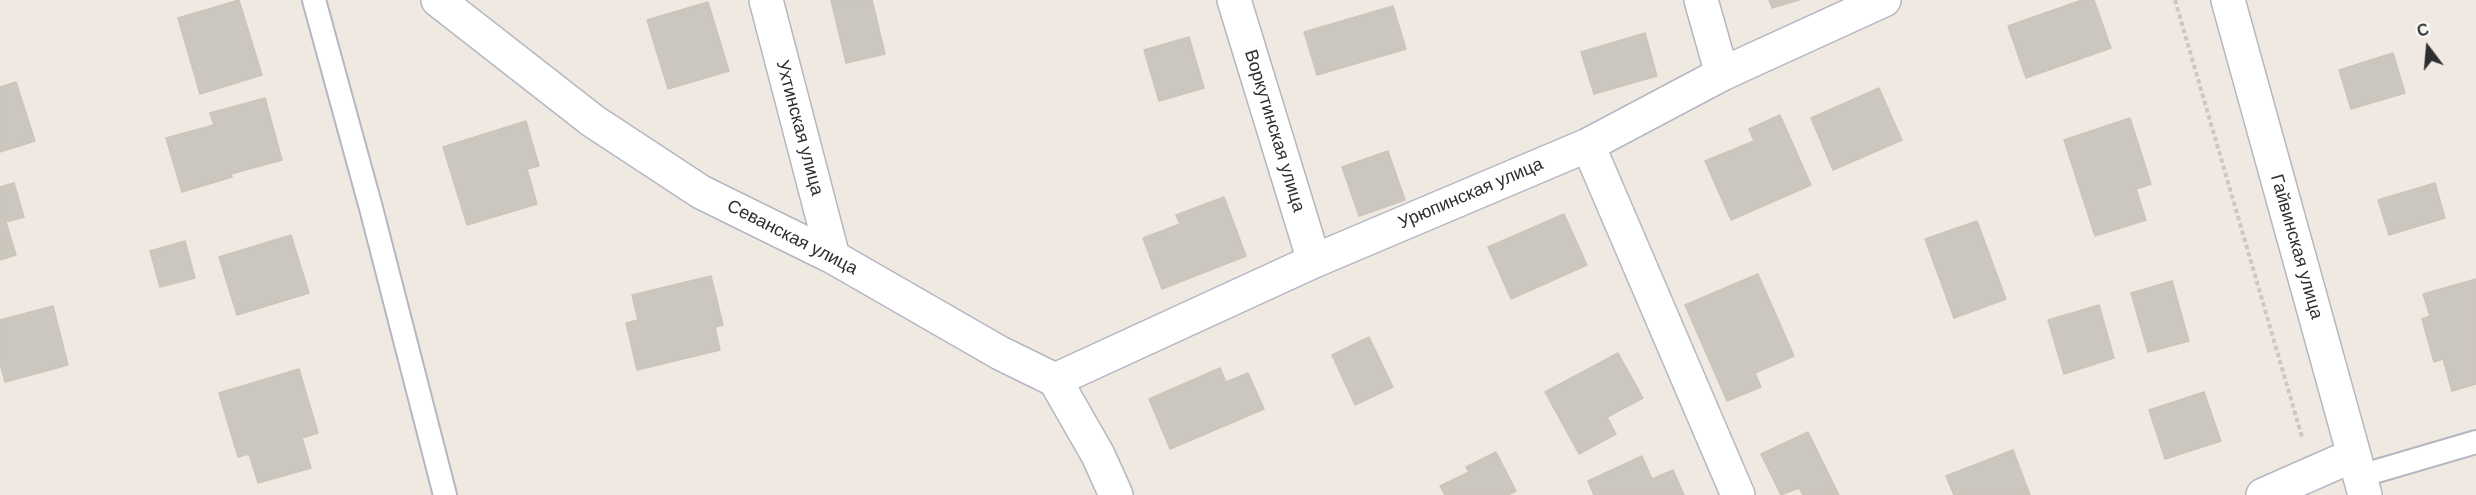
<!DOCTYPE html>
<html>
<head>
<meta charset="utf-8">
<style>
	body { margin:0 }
	#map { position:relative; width:2476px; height:495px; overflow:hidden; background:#efe9e1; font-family:"DM Sans",sans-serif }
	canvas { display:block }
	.north { position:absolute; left:2398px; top:18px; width:60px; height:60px; -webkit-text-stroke:4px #fff; paint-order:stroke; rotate:344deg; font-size:16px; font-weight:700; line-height:24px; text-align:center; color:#2e2e2e }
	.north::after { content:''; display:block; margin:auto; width:21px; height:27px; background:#2e2e2e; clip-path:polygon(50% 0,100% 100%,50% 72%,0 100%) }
</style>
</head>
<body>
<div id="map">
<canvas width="2476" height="495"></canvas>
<div class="north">С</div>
</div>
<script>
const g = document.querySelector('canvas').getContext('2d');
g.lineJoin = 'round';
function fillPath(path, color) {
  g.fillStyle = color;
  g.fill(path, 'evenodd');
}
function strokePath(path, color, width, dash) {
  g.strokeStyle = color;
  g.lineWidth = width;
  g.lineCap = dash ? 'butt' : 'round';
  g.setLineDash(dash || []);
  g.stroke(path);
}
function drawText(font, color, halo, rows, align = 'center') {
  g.font = font + ' "DM Sans",sans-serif';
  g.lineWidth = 5;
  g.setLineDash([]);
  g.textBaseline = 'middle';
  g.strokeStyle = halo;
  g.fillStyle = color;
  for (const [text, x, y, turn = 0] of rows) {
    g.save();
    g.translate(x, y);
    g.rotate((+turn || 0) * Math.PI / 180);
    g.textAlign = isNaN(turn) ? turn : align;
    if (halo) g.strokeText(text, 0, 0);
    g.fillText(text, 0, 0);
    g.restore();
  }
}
const building = new Path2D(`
	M239,0L262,75L200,94L178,18Z
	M831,0H872L885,54L846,63Z
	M1769,0H1799L1772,8Z
	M2082,0H2094L2111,48L2026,78L2008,26Z
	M708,2L729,71L668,89L647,20Z
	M1393,6L1406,49L1317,75L1304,32Z
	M1645,33L1657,76L1594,94L1581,52Z
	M1189,37L1204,88L1159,101L1144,50Z
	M2393,53L2405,93L2351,109L2339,70Z
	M16,82L35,141L0,152V87Z
	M1879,88L1902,140L1833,170L1811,118Z
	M265,98L282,160L231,174L232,177L182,192L166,138L214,125L210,113Z
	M1780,115L1811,185L1731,220L1705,161L1754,141L1749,129Z
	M2130,118L2151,184L2136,189L2146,220L2095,236L2064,140Z
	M526,121L539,166L527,169L537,204L467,225L443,147Z
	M1388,151L1405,200L1359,216L1342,167Z
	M14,183L24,217L6,222L16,255L0,260V187Z
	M2435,183L2445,218L2389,235L2378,200Z
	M1224,197L1246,256L1162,289L1143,238L1180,224L1176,215Z
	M1564,214L1587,265L1511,299L1488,247Z
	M1977,221L2006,299L1954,318L1925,239Z
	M291,235L309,293L237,315L219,257Z
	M185,241L195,278L160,287L150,251Z
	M1758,274L1794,356L1755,373L1761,387L1727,401L1685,305Z
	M711,276L723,325L715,327L720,350L637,370L626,323L638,320L632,295Z
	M2476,279V384L2452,391L2443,359L2434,362L2422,319L2430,316L2423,294Z
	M2172,281L2189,341L2148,352L2131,293Z
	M2099,305L2114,358L2064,374L2048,320Z
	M53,306L68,365L5,382L0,363V320Z
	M1369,337L1393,387L1355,405L1332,355Z
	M1618,353L1643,398L1607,417L1616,434L1579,454L1545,392Z
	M1220,368L1226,382L1248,373L1264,409L1170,449L1149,399Z
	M299,369L318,433L302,438L311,468L258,483L249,454L238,457L219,393Z
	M2204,392L2221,441L2165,459L2149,410Z
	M1808,432L1839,495H1803L1799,488L1781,495L1761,454Z
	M2013,450L2030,495H1954L1946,476Z
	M1496,452L1516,491L1508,495H1445L1440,486L1469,472L1466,467Z
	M1642,456L1652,479L1673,470L1684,495H1594L1588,481Z`);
fillPath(building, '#cbc7bf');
strokePath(building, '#cbc5ba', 1.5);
const lane = new Path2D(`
	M314,0L371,208L445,495
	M2360,476L2476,442`);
const street = new Path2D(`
	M438,0L593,121L701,192L833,257L1000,353L1055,380L1098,455L1116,495
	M766,0L833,257
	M1234,0L1314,261
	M1701,0L1722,74
	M2228,0L2365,495
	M1588,145L1738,495
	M1055,380L1314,261L1588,145L1722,74L1884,0
	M2263,495L2354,455`);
strokePath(lane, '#b4b7c1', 26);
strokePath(street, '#b4b7c1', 36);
strokePath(new Path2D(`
	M2175,0L2302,437`), '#c9c9c9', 4, [4.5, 3]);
strokePath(lane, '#fff', 22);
strokePath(street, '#fff', 33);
drawText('18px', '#2e2e2e', '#fff', [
	["Ухтинская улица",799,128,75],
	["Воркутинская улица",1274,131,73],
	["Урюпинская улица",1471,194,-23],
	["Севанская улица",792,238,27],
	["Гайвинская улица",2296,247,74]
]);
</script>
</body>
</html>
